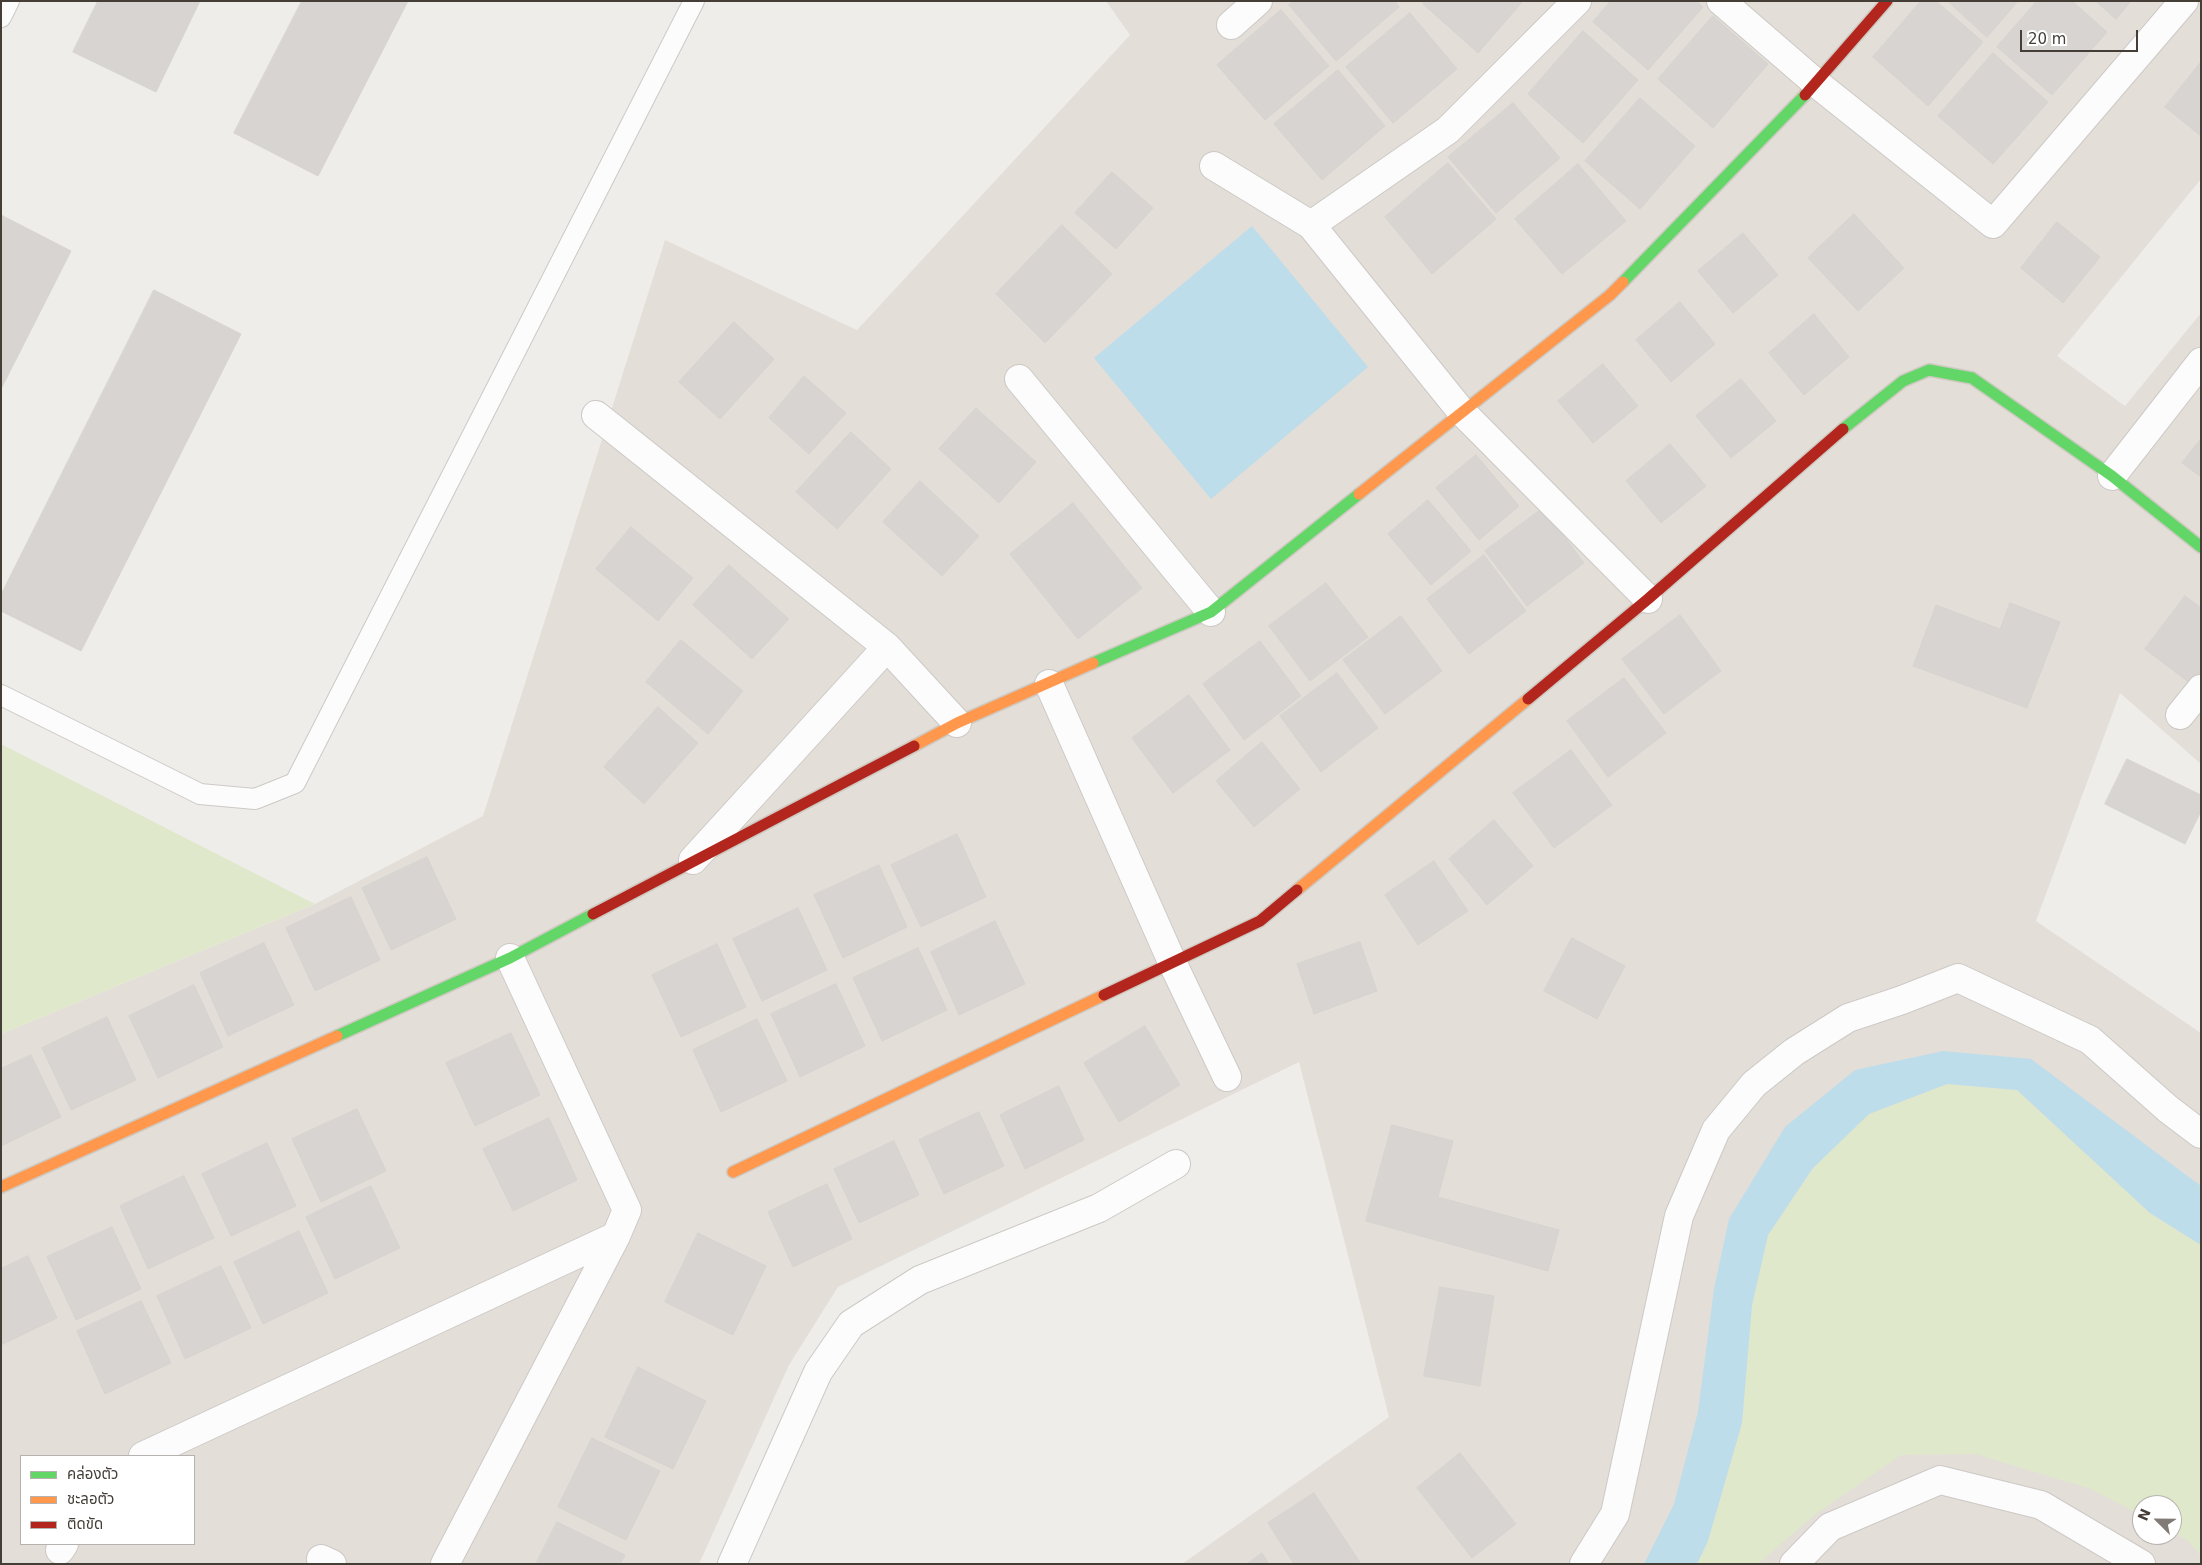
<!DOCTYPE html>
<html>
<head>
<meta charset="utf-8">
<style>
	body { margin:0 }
	#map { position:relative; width:2202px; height:1565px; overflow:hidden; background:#efedea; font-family:"DejaVu Sans","Noto Sans Thai",sans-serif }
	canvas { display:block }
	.frame { position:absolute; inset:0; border:2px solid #453e37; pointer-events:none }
	.legend { position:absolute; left:20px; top:1455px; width:175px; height:90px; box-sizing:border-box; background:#fff; border:1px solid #b5b2af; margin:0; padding:6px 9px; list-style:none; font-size:15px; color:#453e37 }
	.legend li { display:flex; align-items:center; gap:10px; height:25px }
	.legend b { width:25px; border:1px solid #b5b2af }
	.north { position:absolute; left:2132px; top:1495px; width:50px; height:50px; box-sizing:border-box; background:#fff; border:1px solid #b5b2af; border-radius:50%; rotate:293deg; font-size:14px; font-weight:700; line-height:20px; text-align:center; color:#453e37 }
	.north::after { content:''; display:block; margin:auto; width:18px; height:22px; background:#807b76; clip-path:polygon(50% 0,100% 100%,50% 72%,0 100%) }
	.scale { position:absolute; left:2020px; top:30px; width:118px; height:22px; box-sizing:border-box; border:2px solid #453e37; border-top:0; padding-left:6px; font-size:15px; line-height:18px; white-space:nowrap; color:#453e37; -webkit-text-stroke:4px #fff; paint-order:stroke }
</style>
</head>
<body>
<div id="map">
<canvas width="2202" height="1565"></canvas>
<div class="frame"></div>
<ul class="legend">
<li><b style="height:6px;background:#63d668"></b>คล่องตัว</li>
<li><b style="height:6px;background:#ff974d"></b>ชะลอตัว</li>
<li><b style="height:6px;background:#b3261e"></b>ติดขัด</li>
</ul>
<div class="north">N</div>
<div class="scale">20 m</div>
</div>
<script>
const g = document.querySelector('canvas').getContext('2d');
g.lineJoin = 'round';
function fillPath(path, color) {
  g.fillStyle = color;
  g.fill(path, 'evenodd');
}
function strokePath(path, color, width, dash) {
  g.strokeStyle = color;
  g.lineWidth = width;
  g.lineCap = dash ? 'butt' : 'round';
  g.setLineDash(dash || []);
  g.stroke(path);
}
fillPath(new Path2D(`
	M1106,1H2201V179L2057,356L2125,406L2201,313V764L2120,693L2036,921L2201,1033V1564H1182L1389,1417L1299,1062L838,1287L789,1365L699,1564H1V1034L315,904L483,816L665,240L857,330L1130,35ZM21,1456H194V1544H21ZM2142,1505H2172V1535H2142Z`), '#e3ded8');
fillPath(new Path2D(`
	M1,744L315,904L1,1034Z
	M1947,1084L2017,1090L2150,1213L2201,1245V1556L2187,1540L2172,1532V1505H2142V1516L2091,1489L1975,1454L1901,1455L1816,1514L1758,1564H1697L1708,1541L1742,1423L1752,1305L1768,1235L1813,1168L1869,1114Z`), '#e0e8cc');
fillPath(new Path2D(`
	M1252,226L1368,367L1211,499L1094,358Z
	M1943,1051L2031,1059L2201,1186V1245L2150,1213L2017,1090L1947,1084L1869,1114L1813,1168L1768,1235L1752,1305L1742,1423L1708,1541L1697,1564H1644L1674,1504L1698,1412L1714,1289L1729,1219L1785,1127L1855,1070Z`), '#beddea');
const building = new Path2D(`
	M98,1H200L156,92L73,52Z
	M302,1H408L318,176L234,133Z
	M1293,1H1395L1399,7L1336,61L1289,5Z
	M1425,1H1523L1478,53L1423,4Z
	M1611,1H1696L1703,7L1648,70L1593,22Z
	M1921,1H1936L1983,42L1928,106L1873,57Z
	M1948,1H2018L1987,37Z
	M2037,1H2072L2107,32L2052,95L1997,47Z
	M2096,1H2131L2116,19Z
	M1281,10L1329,66L1265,120L1217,65Z
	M1410,13L1457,69L1393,123L1346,67Z
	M1713,16L1768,64L1713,128L1658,79Z
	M1583,31L1638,80L1583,143L1528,94Z
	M1993,53L2048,102L1993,164L1938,116Z
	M2201,62V136L2165,107Z
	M1338,70L1385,126L1322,180L1274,124Z
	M1640,98L1695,146L1640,209L1585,161Z
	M1513,103L1560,158L1496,213L1448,157Z
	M1448,163L1496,219L1432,274L1385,217Z
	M1578,164L1626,221L1562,274L1515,219Z
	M1112,172L1153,208L1116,249L1075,213Z
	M1854,214L1904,268L1858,311L1808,258Z
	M1,215L71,251L1,389Z
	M2057,222L2100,257L2063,303L2021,268Z
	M1062,225L1112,274L1045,343L996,294Z
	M1743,233L1778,275L1733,313L1698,271Z
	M154,290L241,334L81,651L1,611V595Z
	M1680,302L1715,344L1671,382L1636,340Z
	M1814,314L1849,357L1804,395L1769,353Z
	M734,322L774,359L720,419L679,382Z
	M1603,364L1638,406L1593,443L1558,401Z
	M804,376L846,413L809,454L769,418Z
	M1741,379L1776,421L1731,458L1696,416Z
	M976,408L1036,462L999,503L939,449Z
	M851,432L891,469L837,529L796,492Z
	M2201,439V477L2182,463Z
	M1670,444L1706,486L1661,523L1626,481Z
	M1476,455L1519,506L1479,540L1436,488Z
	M920,481L979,536L942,576L883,522Z
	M1428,500L1471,551L1431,585L1388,534Z
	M1073,503L1142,588L1078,639L1010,554Z
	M1543,508L1584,563L1527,606L1485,551Z
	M631,527L693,578L658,621L596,569Z
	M1484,555L1526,611L1469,654L1427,599Z
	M729,565L789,619L752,659L693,605Z
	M1326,583L1368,637L1310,681L1269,626Z
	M2185,596L2201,608V671L2191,684L2145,649Z
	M2010,603L2060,622L2027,708L1913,666L1936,605L2000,629Z
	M1680,615L1721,671L1664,714L1622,659Z
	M1401,616L1442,671L1385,714L1343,660Z
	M681,640L743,691L708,734L646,682Z
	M1260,641L1301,696L1244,740L1203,684Z
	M1337,673L1378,728L1321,772L1280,716Z
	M1624,678L1666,733L1608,777L1567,721Z
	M1189,695L1230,750L1173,793L1132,738Z
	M658,707L698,743L644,804L604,767Z
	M1262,742L1300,789L1254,827L1216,781Z
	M1571,750L1612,805L1554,848L1513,793Z
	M2127,759L2201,795V811L2185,844L2105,804Z
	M1494,820L1533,866L1487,905L1449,859Z
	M957,834L986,897L921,927L891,865Z
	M427,857L456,919L391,950L362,888Z
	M1434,861L1468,911L1418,945L1385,895Z
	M879,865L907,927L843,958L814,895Z
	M351,897L380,960L315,991L286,928Z
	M798,908L827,970L762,1001L733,939Z
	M995,921L1025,984L959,1015L931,952Z
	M1572,938L1625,966L1597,1019L1544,991Z
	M1360,942L1377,991L1314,1014L1297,964Z
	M264,943L294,1005L228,1036L200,973Z
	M717,944L746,1007L681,1037L652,975Z
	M918,948L947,1010L882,1041L853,978Z
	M836,984L865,1046L800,1077L771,1014Z
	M194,985L223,1047L158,1078L129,1016Z
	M107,1017L136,1080L71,1110L42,1048Z
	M757,1019L787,1081L721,1112L693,1050Z
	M1145,1026L1180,1085L1119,1122L1084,1063Z
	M511,1033L540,1095L475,1126L446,1063Z
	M31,1055L61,1117L1,1146V1069Z
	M1059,1086L1084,1140L1025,1169L1000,1115Z
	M357,1109L386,1171L321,1202L292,1139Z
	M979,1112L1004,1166L944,1194L919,1140Z
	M549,1118L577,1180L513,1211L483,1149Z
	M1392,1125L1453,1141L1438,1197L1559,1230L1548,1271L1366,1221Z
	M894,1141L919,1195L859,1223L834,1169Z
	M267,1143L296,1206L231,1236L202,1174Z
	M184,1176L214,1238L148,1269L120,1206Z
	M827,1184L852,1239L793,1267L768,1212Z
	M371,1186L400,1248L335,1279L306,1217Z
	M112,1227L141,1289L76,1320L47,1257Z
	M299,1231L328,1293L263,1324L234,1262Z
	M698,1233L766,1266L733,1335L665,1302Z
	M28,1256L57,1318L1,1345V1269Z
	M221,1266L251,1328L185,1359L157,1296Z
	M1440,1287L1494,1296L1480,1386L1424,1376Z
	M141,1301L171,1363L105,1394L77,1331Z
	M638,1367L706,1401L673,1469L605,1437Z
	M592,1438L660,1471L626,1540L558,1507Z
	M1460,1453L1516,1524L1472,1558L1417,1488Z
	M1314,1493L1361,1564H1294L1268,1523Z
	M557,1522L625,1555L620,1564H536Z
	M1262,1553L1269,1564H1247Z`);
fillPath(building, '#d7d4d1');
strokePath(building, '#d7d4d0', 1);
const lane = new Path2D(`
	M1,17L9,1
	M1,695L200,794L255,799L295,783L694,1`);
const street = new Path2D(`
	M1721,1L1816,83L1993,224L2184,1
	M1231,25L1258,1
	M1214,166L1311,225L1461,411L1648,599
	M1311,225L1448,130L1577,1
	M1019,379L1211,612
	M596,415L887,647L957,723
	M2112,476L2201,362
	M1049,684L1173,964L1227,1077
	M2180,715L2201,689
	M693,860L887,647
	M143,1456L616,1236
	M60,1550L64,1544
	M321,1559L332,1564
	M445,1564L616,1236L627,1210L510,958
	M732,1564L818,1372L851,1324L920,1280L1099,1208L1176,1164
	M1584,1564L1615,1514L1679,1216L1716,1130L1754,1084L1794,1052L1848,1018L1902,1000L1958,978L2090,1040L2168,1109L2201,1134
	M1794,1564L1830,1527L1940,1480L2041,1505L2141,1564`);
const fast = new Path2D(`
	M1623,282L1805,95
	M1843,429L1903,381L1929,370L1972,378L2112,476L2201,547
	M1093,663L1211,612L1359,494
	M337,1036L510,958L593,914`);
const slow = new Path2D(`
	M1359,494L1610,295L1623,282
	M914,746L957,723L1093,663
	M1297,890L1528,699
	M733,1172L1104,995
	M1,1187L337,1036`);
const jam = new Path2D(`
	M1805,95L1887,1
	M1528,699L1648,599L1843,429
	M593,914L914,746
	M1104,995L1260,921L1297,890`);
strokePath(lane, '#ccc9c6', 22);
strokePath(street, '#ccc9c6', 30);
strokePath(fast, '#cec9c1', 14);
strokePath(slow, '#cec9c1', 14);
strokePath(jam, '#cec9c1', 14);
strokePath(lane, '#fdfcfc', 20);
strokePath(street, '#fdfcfc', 28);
strokePath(fast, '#63d668', 11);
strokePath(slow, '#ff974d', 11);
strokePath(jam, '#b3261e', 11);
</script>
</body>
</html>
